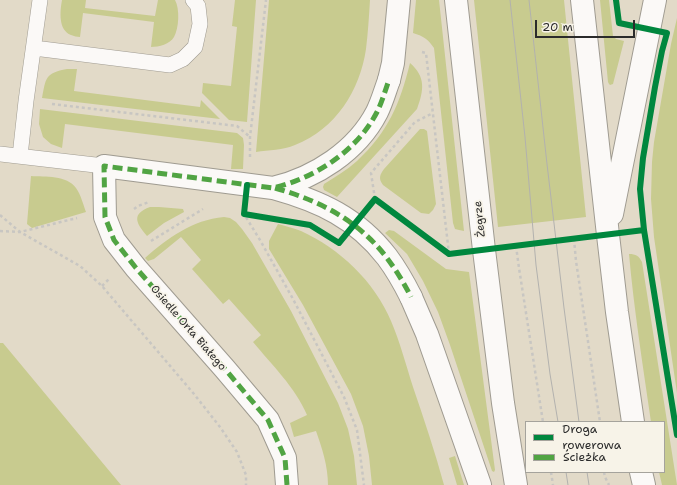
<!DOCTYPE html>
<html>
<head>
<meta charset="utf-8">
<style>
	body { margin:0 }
	#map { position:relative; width:677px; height:485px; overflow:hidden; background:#e2dac8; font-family:"Shantell Sans",sans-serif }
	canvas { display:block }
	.legend { position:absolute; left:525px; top:421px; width:140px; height:52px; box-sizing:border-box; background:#f7f3e8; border:1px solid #a5a39c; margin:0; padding:5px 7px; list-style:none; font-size:12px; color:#2b2b2b }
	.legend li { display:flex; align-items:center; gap:8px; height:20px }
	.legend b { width:20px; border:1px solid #a5a39c }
	.scale { position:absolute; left:535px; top:20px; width:100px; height:18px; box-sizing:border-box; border:2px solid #2b2b2b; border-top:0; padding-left:5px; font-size:12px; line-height:14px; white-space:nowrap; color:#2b2b2b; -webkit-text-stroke:3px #f7f3e8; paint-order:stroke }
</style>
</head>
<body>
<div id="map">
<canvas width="677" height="485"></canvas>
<ul class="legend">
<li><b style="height:5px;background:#00873e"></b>Droga rowerowa</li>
<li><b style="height:5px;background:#51a443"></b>Ścieżka</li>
</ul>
<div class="scale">20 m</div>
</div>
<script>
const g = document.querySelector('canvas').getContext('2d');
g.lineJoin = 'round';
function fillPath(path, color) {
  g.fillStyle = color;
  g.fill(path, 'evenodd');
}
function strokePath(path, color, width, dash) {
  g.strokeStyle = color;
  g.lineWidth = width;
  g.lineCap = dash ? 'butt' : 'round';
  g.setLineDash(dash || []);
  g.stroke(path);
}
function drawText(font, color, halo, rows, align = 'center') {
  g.font = font + ' "Shantell Sans",sans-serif';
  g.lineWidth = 3.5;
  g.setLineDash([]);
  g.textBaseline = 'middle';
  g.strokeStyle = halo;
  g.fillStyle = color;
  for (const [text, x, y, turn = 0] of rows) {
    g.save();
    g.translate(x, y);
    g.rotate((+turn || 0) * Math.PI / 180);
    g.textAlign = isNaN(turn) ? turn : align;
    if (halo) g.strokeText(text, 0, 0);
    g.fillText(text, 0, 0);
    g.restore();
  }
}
fillPath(new Path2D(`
	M62,0H86L85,8L155,16L158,0H175C180,9 179,28 174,37C170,44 159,47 151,47L154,22L83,13L80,37C77,37 74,36 71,35C58,30 60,11 62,0Z
	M235,0H256L247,122L229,120L202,93L203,83L231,86L237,27L232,26Z
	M269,0H370C369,16 368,33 366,49C360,90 336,129 295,145C283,150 269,150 256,152Z
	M416,0H439L464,231L459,230L455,229L453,223L434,48C428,39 423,36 413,33Z
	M474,0H564L586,217L498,227Z
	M600,0H609L613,36L616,39L624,41L613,84L610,85L609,84L608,82Z
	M677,18V393L654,237L651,199L652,162L654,142L671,44Z
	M410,63C426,77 424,90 417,109L337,197L324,190L323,187L324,184C335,177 347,170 357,161C388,132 400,104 410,63Z
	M67,69H77L74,91L200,107L201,100L220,119L42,98C46,78 45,73 67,69Z
	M40,109L237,133L243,138L244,145L243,169H231L233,145L65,124L62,148L51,144L43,137L39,124Z
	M420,129H424L427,131L436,204L433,210L429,214L421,213L383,185C378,178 380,175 384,169Z
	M31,176C45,177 67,175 76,188C81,195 83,204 86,212L32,228L27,224Z
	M150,207H159L183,209L184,212L164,223L147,236C136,223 131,214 150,207Z
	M224,217L230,218L236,222L242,229L252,243L291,311L338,403L348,429L354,456L357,485H328C328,466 322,448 316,431L294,437L290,423L307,415C295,387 272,365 253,342L261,335L229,299L223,304L192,269L201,260L181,237L154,259L148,261L145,258C168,238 192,220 224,217Z
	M278,224C285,226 294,228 301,231C339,248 375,282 391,321C400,342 406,365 413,387C424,419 435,452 444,485H372L369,456L363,426L351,394L303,305L269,249V241Z
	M389,230L394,231L446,269L469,272L495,470L494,472L492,471L450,345L438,312L423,281L407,254L385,233Z
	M629,254C636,254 639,256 642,262L677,485H662L659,472H664V422H651C643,366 634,310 629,254Z
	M0,343H3L121,485H0Z
	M455,456L464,485H457L449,458Z`), '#c8cb8f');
const lane = new Path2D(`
	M34,48L170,65L183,59L195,47L200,24L198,6L193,0
	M0,154L104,166
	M20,156L26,101L40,0`);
const street = new Path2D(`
	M273,188C320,201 357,218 387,257C396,269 404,283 411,297
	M287,485L285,458L268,420L225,369L136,268L114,240L105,217L104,166L273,188C315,178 357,151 377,112C382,102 385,91 389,80`);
const secondary = new Path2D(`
	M456,0L484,250L503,403L516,485
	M582,0L608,235L617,312L633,422
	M389,80L393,63L399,0
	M612,214L655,0
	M411,297L427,334L480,485
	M641,472L644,485`);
strokePath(lane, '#9f9b91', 16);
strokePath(street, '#9f9b91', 24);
strokePath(secondary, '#9f9b91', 24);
strokePath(new Path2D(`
	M616,0L619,23H621
	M422,52L426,53L449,254
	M52,104L237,126L250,137
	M250,157V137L266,0
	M375,199L371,173L415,122L433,113
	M134,209L138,206L149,202
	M242,214H244L260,240L293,299L344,397L357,430L364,485
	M0,215L20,232L77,218
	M643,215L644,230L677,435
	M0,231L20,232L80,266L102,286L194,394L220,427L237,452L246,475V485
	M574,239L576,261L600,422
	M151,241L203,209
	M516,246L519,268L543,422
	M102,286L109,279
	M551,472L553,485
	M604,472L605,477L609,485`), '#c8c6c2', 2.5, [3, 3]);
strokePath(lane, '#fbf9f7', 15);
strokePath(street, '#fbf9f7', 22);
strokePath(secondary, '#fbf9f7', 22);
strokePath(new Path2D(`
	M510,0L525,137L536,265L550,374L558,422
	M529,0L547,164L564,308L579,422
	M566,472L568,485
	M587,472L589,485`), '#b2b1ae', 1);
strokePath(new Path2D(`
	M275,188C320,201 358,220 387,258C396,270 404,283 411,297
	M287,485L285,458L268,420L225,369L136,268L114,240L105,217L104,166L273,188C315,178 357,151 377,112C382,102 385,91 389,80`), '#51a443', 5, [10, 5]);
strokePath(new Path2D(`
	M616,0L619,23L667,33L662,51L655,87L643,158L640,189L644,230L677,435
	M247,185L244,214L310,225L339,243L375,199L449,254L644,230`), '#00873e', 6);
drawText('11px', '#2b2b2b', '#f7f3e8', [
	["Żegrze",480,219,-96],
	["Osiedle Orła Białego",188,328,49]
]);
</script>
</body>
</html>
